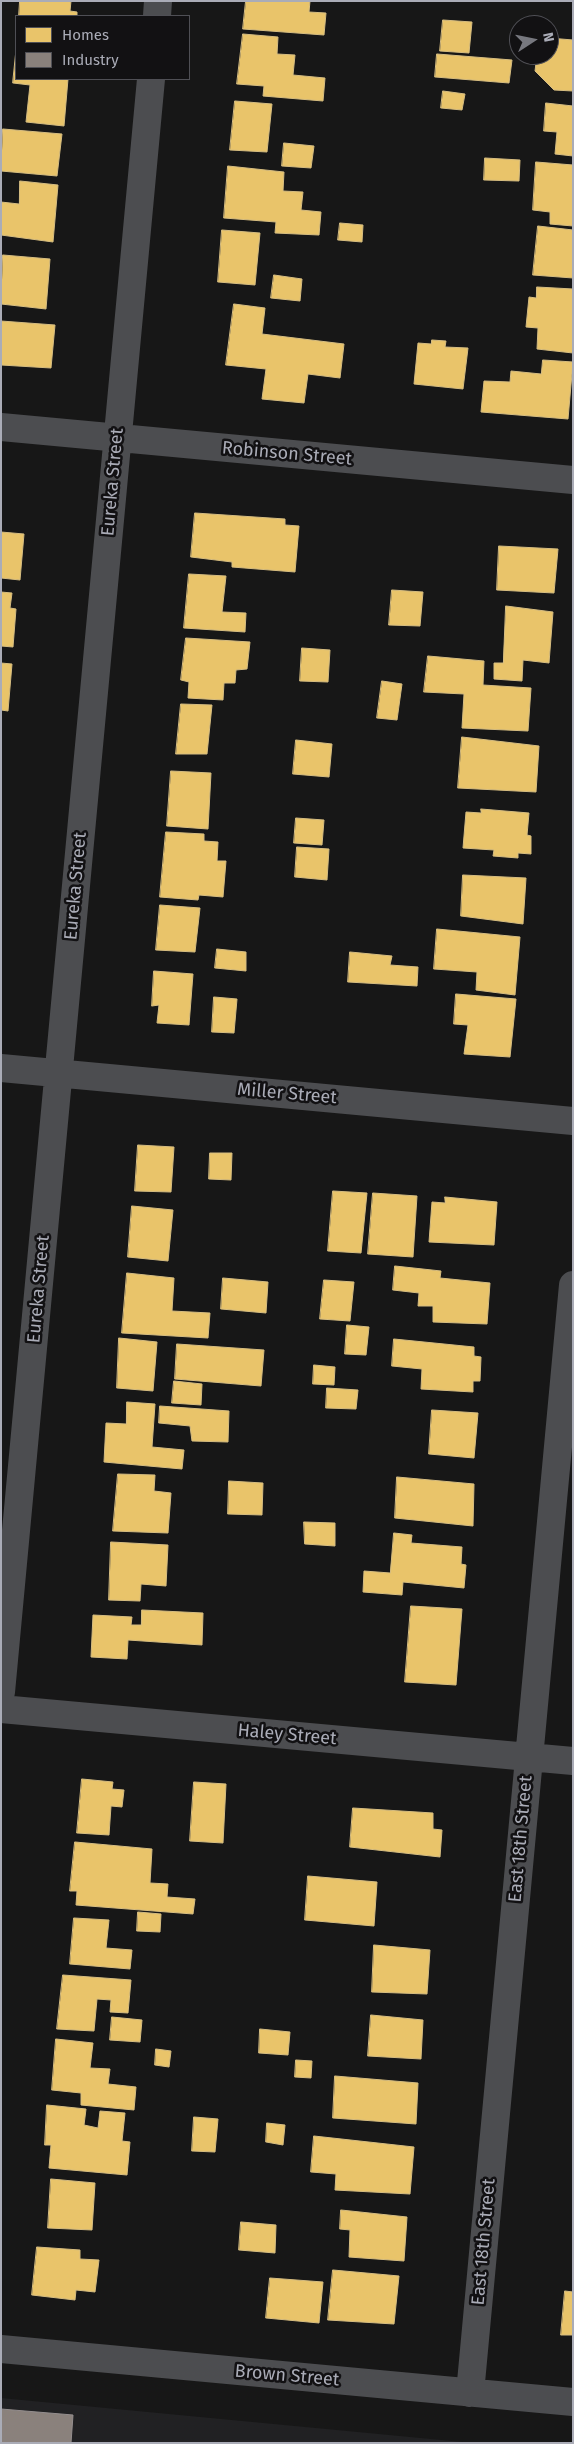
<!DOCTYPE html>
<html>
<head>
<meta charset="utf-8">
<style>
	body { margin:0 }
	#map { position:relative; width:574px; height:2444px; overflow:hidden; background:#171717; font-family:"Fira Sans",sans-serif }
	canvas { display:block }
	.frame { position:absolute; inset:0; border:2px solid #aaacb7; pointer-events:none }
	.legend { position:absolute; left:15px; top:15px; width:175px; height:65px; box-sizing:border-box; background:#121113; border:1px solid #4f4f55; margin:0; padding:6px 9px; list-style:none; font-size:15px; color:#aaacb7 }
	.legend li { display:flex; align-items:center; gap:10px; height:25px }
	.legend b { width:25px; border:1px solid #4f4f55 }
	.north { position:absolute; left:509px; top:15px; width:50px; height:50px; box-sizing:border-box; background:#121113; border:1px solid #4f4f55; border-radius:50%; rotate:79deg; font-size:14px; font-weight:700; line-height:20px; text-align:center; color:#aaacb7 }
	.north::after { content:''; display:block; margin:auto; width:18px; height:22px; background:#77787f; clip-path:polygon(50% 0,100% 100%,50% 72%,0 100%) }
</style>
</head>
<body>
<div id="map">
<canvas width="574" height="2444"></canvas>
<div class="frame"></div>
<ul class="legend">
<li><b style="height:14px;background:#e9c46a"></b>Homes</li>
<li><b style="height:14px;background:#8a817c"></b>Industry</li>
</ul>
<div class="north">N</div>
</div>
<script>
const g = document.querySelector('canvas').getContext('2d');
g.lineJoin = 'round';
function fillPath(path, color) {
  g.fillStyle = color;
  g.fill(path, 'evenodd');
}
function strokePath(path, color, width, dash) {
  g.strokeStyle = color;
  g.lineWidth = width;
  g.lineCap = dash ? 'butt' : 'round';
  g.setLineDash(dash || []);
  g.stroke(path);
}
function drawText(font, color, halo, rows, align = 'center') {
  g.font = font + ' "Fira Sans",sans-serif';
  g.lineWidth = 5;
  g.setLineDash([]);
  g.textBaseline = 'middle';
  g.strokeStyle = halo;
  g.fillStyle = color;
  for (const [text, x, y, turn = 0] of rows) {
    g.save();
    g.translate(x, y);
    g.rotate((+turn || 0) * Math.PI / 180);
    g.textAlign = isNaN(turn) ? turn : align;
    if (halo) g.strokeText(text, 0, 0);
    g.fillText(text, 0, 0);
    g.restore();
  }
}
fillPath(new Path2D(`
	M1,2398L473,2443H1Z`), '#212123');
const homes = new Path2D(`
	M20,1H71L70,11L77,12V16H19Z
	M246,1H310L309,12L326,13L324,35L243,29Z
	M443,20L472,22L469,53L440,51Z
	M243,34L278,37L277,54L295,55L293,75L325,78L323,101L263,96L264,86L237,84Z
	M549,38L573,40V91L554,90L535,71L536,63H527L528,55H549Z
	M16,50V79H68L64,126L26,122L30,85L13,83Z
	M437,54L512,60L509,83L435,77Z
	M443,91L465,94L462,110L441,108Z
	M235,101L272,104L267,152L230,150Z
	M546,103L573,106V156L555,154L557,132L544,131Z
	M3,129L62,134L57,176L1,171Z
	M284,143L314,146L311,168L282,166Z
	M485,158L520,160L519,181L484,180Z
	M536,162L573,165V226L550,224V212L533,210Z
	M228,166L284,172L283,191L303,192L301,210L321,212L319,235L275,233L276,222L224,218Z
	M20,181L58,185L53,242L1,235V202L19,204Z
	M340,223L363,225L362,242L338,240Z
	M538,226L573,230V278L533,275Z
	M222,230L260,233L255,285L218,282Z
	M3,255L50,259L46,309L1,304Z
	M274,275L302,279L300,301L271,298Z
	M537,287L573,289V353L537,349L538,328L526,327L529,297L536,298Z
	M234,304L265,308L262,334L344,344L340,378L308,374L304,403L262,399L266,369L226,365Z
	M1,321L55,325L51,368L1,365Z
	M432,340L446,341L445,347L468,348L463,389L414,384L418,343L431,344Z
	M543,360L573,362L568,419L481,412L484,381L510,382L511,371L541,374Z
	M195,513L285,519V525L299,526L295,572L232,567V562L191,557Z
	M1,532L24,534L20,580L1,578Z
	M499,546L558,549L554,593L497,590Z
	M189,574L226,576L222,612L246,613L245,632L184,628Z
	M392,590L423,592L420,626L389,625Z
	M1,592L12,593L10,608L16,609L13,647L1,646Z
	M506,606L553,612L549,663L523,660L522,681L494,679V663H503Z
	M186,638L250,642L247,669L236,670L235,683H224L223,700L188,698L189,682L181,680Z
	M302,648L330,650L328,682L300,681Z
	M428,656L484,661L483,685L531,688L528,731L462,728L464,694L424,692Z
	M1,663L12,664L8,711L1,710Z
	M382,681L402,684L397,720L377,718Z
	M181,704L212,705L207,754H176Z
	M462,737L539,746L536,792L458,788Z
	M296,740L332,744L329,777L293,774Z
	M171,771L211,773L208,829L167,826Z
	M481,809L529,813L527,835L531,836V854L518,853V858L493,856L494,850L463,848L466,812L481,813Z
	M296,818L324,820L322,845L294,843Z
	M166,832L204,834V841L218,842L217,861H226L223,897L199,895L198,900L160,897Z
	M297,847L329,849L327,880L295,877Z
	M463,875L526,878L523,924L461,916Z
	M160,905L200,908L195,952L156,950Z
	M437,929L520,937L515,995L476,990L477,972L434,969Z
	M217,949L246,952V971L215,968Z
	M350,952L392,956L390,965L418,967L417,986L348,982Z
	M154,971L193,974L189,1025L157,1023L159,1005L152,1006Z
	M456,994L516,999L510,1057L464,1054L468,1025L454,1024Z
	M214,997L237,999L234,1033L212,1032Z
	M138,1145L174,1147L171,1192L135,1191Z
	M210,1153H232L231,1180L209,1179Z
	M333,1191L367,1193L361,1253L328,1251Z
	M373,1193L417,1196L413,1257L368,1254Z
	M445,1197L497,1202L494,1245L429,1242L432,1202L445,1203Z
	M132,1206L173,1210L168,1261L128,1257Z
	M395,1266L441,1271L440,1278L490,1283L487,1324L433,1322V1306H418L419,1293L393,1290Z
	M127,1273L174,1278L172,1311L210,1313L208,1338L122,1333Z
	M223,1278L268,1282L266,1313L221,1309Z
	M324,1280L354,1282L350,1321L320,1319Z
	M347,1325L369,1327L366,1355L345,1354Z
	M119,1338L157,1342L153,1391L117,1388Z
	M394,1339L474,1347V1356L481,1357L480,1381H473V1392L421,1389L422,1369L392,1366Z
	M177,1344L264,1350L261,1386L175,1379Z
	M314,1365L335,1367L334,1385L313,1384Z
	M174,1381L202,1384L201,1405L172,1403Z
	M327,1388L358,1390L356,1409L326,1408Z
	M127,1402L155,1404L152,1447L184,1450L182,1469L104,1462L106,1423L126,1424Z
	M160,1406L229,1411L228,1442L192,1441L190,1426L159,1423Z
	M432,1410L478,1413L474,1458L429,1454Z
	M118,1474L155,1475L154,1491L171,1493L168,1533L113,1531Z
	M397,1477L474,1484L473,1526L395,1518Z
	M229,1481L263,1483L262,1515L228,1514Z
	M304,1522L335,1523V1546L305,1544Z
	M394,1533L412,1535L411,1543L462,1547L461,1564L466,1565L464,1588L403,1582L402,1595L363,1592L364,1571L390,1573Z
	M111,1542L168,1545L166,1586L141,1584L140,1601L109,1600Z
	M411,1606L462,1609L456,1685L405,1682Z
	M142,1610L203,1613L202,1645L128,1640L127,1659L91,1657L93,1615L132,1617L131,1625H141Z
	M82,1779L113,1782L112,1789L124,1790L122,1807L111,1806L109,1835L77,1833Z
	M194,1782L226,1784L223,1843L190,1841Z
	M353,1808L433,1813V1829L442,1830L440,1857L350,1847Z
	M75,1842L152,1849L150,1883L168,1884L167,1897L195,1899L193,1914L76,1905L77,1891H70Z
	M308,1876L377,1882L374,1926L305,1920Z
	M138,1912L161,1914L160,1932L137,1931Z
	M74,1918L109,1920L106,1948L132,1950L130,1969L70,1964Z
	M374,1945L430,1950L427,1994L372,1992Z
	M63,1975L131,1980L128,2013L110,2012L111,2000L97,1999L94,2031L57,2029Z
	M371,2015L423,2020L421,2059L368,2056Z
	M112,2017L142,2020L140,2042L110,2040Z
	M260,2029L290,2032L288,2055L259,2053Z
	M56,2039L93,2043L90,2068L110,2069L108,2084L136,2087L134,2110L81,2105V2093L52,2090Z
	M156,2049L171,2051L169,2067L155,2065Z
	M296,2060L312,2061L311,2078L295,2077Z
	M335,2076L418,2083L416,2124L333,2118Z
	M47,2105L86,2109L84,2125L98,2128L100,2111L125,2113L122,2141L130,2142L127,2175L49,2168L51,2145H45Z
	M194,2117L218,2119L215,2152L192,2151Z
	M267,2123L285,2125L283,2145L266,2142Z
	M314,2136L414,2147L410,2194L335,2190L336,2174L311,2172Z
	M51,2179L95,2183L92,2230L48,2228Z
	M341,2210L407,2217L404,2261L349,2257L350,2230L340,2229Z
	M241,2222L276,2225L275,2253L239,2250Z
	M37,2247L80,2250V2259L99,2260L95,2292L76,2290L75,2300L32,2295Z
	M333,2270L399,2276L394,2324L328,2320Z
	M270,2278L323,2282L319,2323L266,2318Z
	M565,2291L573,2292V2335H561Z`);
fillPath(homes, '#e9c46a');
strokePath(homes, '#d6bd81', 1);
const industry = new Path2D(`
	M1,2409L73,2415L71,2443H1Z`);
fillPath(industry, '#8a817c');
strokePath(industry, '#948e8e', 1);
strokePath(new Path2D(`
	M157,16L158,1
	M1,427L573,480
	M1,1068L573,1121
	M1,1692L151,79
	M1,1709L573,1761
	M1,2349L573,2402
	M470,2393L573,1285`), '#4c4d50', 28);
drawText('18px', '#aaacb7', '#121113', [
	["Robinson Street",287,454,5],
	["Eureka Street",113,482,-85],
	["Eureka Street",76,886,-85],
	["Miller Street",287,1094,5],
	["Eureka Street",39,1289,-85],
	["Haley Street",287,1735,5],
	["East 18th Street",521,1839,-85],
	["East 18th Street",484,2242,-85],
	["Brown Street",287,2376,5]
]);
</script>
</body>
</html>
